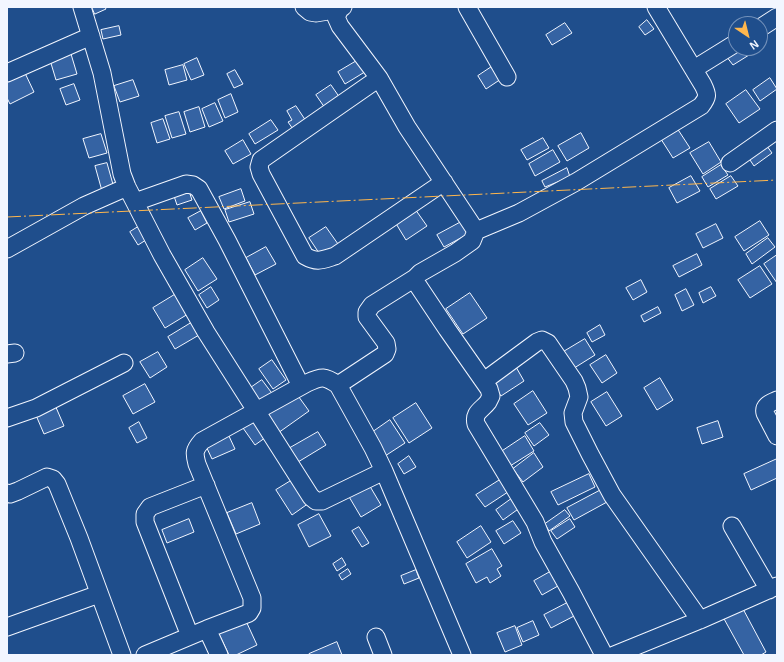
<!DOCTYPE html>
<html>
<head>
<meta charset="utf-8">
<style>
	body { margin:0 }
	#map { position:relative; width:784px; height:662px; overflow:hidden; background:#1f4e8c; font-family:Arial,sans-serif }
	canvas { display:block }
	.frame { position:absolute; inset:0; border:8px solid #f2f6ff; pointer-events:none }
	.north { position:absolute; left:728px; top:16px; width:40px; height:40px; box-sizing:border-box; background:#1f4e8c; border:1px solid #7391ba; border-radius:50%; rotate:145deg; font-size:11px; font-weight:700; line-height:16px; text-align:center; color:#f2f6ff }
	.north::after { content:''; display:block; margin:auto; width:14px; height:18px; background:#ffb74d; clip-path:polygon(50% 0,100% 100%,50% 72%,0 100%) }
</style>
</head>
<body>
<div id="map">
<canvas width="784" height="662"></canvas>
<div class="frame"></div>
<div class="north">N</div>
</div>
<script>
const g = document.querySelector('canvas').getContext('2d');
g.lineJoin = 'round';
function fillPath(path, color) {
  g.fillStyle = color;
  g.fill(path, 'evenodd');
}
function strokePath(path, color, width, dash) {
  g.strokeStyle = color;
  g.lineWidth = width;
  g.lineCap = dash ? 'butt' : 'round';
  g.setLineDash(dash || []);
  g.stroke(path);
}
const building = new Path2D(`
	M92,7H105L106,9L95,14Z
	M647,20L654,29L645,35L639,27Z
	M565,23L572,33L552,45L546,35Z
	M119,26L121,35L103,39L101,30Z
	M738,48H745L749,55L733,65L726,56Z
	M71,54L77,74L56,80L50,60Z
	M197,58L204,75L191,80L184,64Z
	M360,59L368,70L345,84L338,72Z
	M183,65L187,80L169,85L165,70Z
	M493,66L501,79L486,89L478,76Z
	M235,70L243,84L234,88L227,74Z
	M24,71L34,92L10,104L7,98V80Z
	M770,78L777,89L760,101L753,90Z
	M133,80L139,96L120,102L114,86Z
	M74,84L80,100L66,105L60,89Z
	M331,85L340,98L325,108L316,95Z
	M746,90L760,109L739,123L726,104Z
	M231,94L238,112L225,118L218,100Z
	M215,103L223,121L209,127L202,109Z
	M296,106L308,124L295,132L288,122L292,120L287,111Z
	M199,107L205,127L190,132L184,112Z
	M179,112L186,134L172,138L165,116Z
	M163,119L170,139L157,143L151,123Z
	M271,120L278,130L255,144L249,134Z
	M675,125L690,148L673,158L659,136Z
	M581,133L589,148L567,161L558,146Z
	M101,134L107,153L89,158L83,139Z
	M543,138L549,148L527,160L521,150Z
	M243,140L251,154L233,164L225,151Z
	M709,142L721,162L703,174L690,153Z
	M764,142L772,153L754,166L746,154Z
	M553,150L560,162L535,176L529,164Z
	M107,163L114,188L102,191L95,166Z
	M721,165L728,175L708,187L702,177Z
	M567,168L570,177L545,187L542,181Z
	M691,176L700,191L677,203L669,188Z
	M731,176L738,186L716,199L710,189Z
	M241,189L245,201L224,209L219,197Z
	M189,191L192,200L177,205L174,196Z
	M250,202L254,214L229,222L225,210Z
	M415,209L427,226L406,240L395,222Z
	M201,211L207,223L195,230L188,218Z
	M463,221L470,233L444,247L437,235Z
	M760,221L769,235L744,251L735,237Z
	M716,224L723,238L703,248L696,234Z
	M138,227L146,240L138,245L130,232Z
	M326,227L338,244L321,256L309,238Z
	M768,238L775,247L752,264L746,254Z
	M266,247L276,264L255,275L246,258Z
	M697,254L702,265L679,277L673,266Z
	M777,255V283L764,264Z
	M203,258L217,279L198,291L185,270Z
	M760,266L772,284L750,298L738,280Z
	M641,280L647,292L633,300L626,288Z
	M211,287L219,300L207,308L199,295Z
	M711,287L716,296L703,303L699,293Z
	M686,289L694,305L682,311L675,295Z
	M470,293L487,318L463,334L446,309Z
	M176,294L188,314L165,328L153,308Z
	M658,307L661,313L644,322L641,316Z
	M191,323L199,335L175,349L168,337Z
	M600,325L605,335L592,342L587,333Z
	M585,339L595,355L571,370L560,354Z
	M158,352L167,367L150,378L140,362Z
	M606,355L617,373L602,383L590,365Z
	M272,360L286,380L273,389L259,369Z
	M516,367L524,381L501,396L492,382Z
	M660,378L673,400L657,410L644,388Z
	M262,380L274,396L261,405L249,389Z
	M145,384L155,402L133,414L123,396Z
	M533,391L547,413L528,425L514,404Z
	M607,392L622,416L606,426L591,402Z
	M296,393L309,411L278,433L265,414Z
	M416,403L432,428L409,443L393,418Z
	M55,405L64,426L44,434L35,413Z
	M257,418L269,435L255,445L243,428Z
	M390,420L405,443L385,456L370,434Z
	M718,421L723,437L702,444L697,428Z
	M139,422L147,438L137,443L129,428Z
	M540,423L549,435L534,446L525,433Z
	M318,432L326,445L298,462L290,448Z
	M228,434L235,449L212,459L205,444Z
	M525,436L534,451L510,466L501,452Z
	M534,453L543,467L523,482L513,469Z
	M409,456L416,467L404,474L398,464Z
	M777,459V478L751,490L744,474Z
	M589,474L595,487L558,505L551,492Z
	M503,478L511,490L485,507L476,495Z
	M294,479L309,503L292,515L276,490Z
	M368,483L381,505L361,517L348,495Z
	M601,490L607,502L574,520L567,508Z
	M514,497L521,507L503,520L496,510Z
	M252,503L260,524L236,534L227,513Z
	M565,510L570,516L549,531L545,524Z
	M319,514L331,536L309,547L298,525Z
	M189,519L194,532L167,543L162,530Z
	M570,519L575,527L557,539L551,531Z
	M513,521L521,533L504,544L496,531Z
	M481,526L491,542L467,558L457,542Z
	M359,527L369,543L362,547L352,531Z
	M492,549L502,566L497,569L501,576L490,583L487,577L476,583L466,564Z
	M342,558L346,565L337,571L333,564Z
	M557,568L565,582L542,595L534,581Z
	M348,569L351,574L342,580L339,575Z
	M416,570L419,578L404,584L401,576Z
	M569,602L576,615L551,628L544,615Z
	M742,607L766,652L761,655H744L723,617Z
	M246,621L257,645L236,655H229L219,634Z
	M533,621L539,635L523,642L517,628Z
	M515,626L522,645L505,652L497,633Z
	M337,642L342,655H309V654Z`);
fillPath(building, '#3563a3');
strokePath(building, '#f2f6ff', 1);
const minor = new Path2D(`
	M82,7L102,73L122,174L127,187L162,255L206,332L311,497L316,501H322L384,471
	M304,7L310,12L316,13L340,9
	M343,7L340,9L336,17L340,26L379,78L407,127L476,231L472,241L455,253L420,273L415,278L417,284L447,329L489,389L491,396C490,398 489,400 488,402C482,410 473,412 476,424L535,522L543,542L571,592L604,655
	M467,7L507,77
	M760,28L777,17
	M694,69L736,43
	M7,73L91,36
	M379,78L261,160L259,167L261,174L305,256C317,263 322,260 335,256L444,182
	M730,163L777,130
	M135,202L186,184L193,185L199,189L227,240L301,386
	M476,231L519,213L576,182L701,106C708,97 708,95 703,85L656,7
	M7,249L84,206L127,187
	M7,354L15,353
	M484,381L537,342L542,340L548,343L574,381L577,388L579,397L573,413L574,422L590,454L612,495L700,620
	M338,385L385,354L387,349L386,343L367,317V312L372,305L415,278
	M777,400C771,403 763,405 765,413L777,436
	M7,418L36,408L124,363
	M7,493L10,494L18,491L47,477L53,479L57,484L79,538L122,655
	M732,526L769,590
	M7,627L99,594
	M207,629L219,655
	M190,636L145,522V514L150,507L206,485
	M376,637L383,655
	M145,655L207,629L249,613L252,608V598L197,464C194,453 194,450 202,441L307,383C322,376 325,376 338,385L373,448L384,471L462,655
	M614,655L700,620L777,586`);
strokePath(minor, '#f2f6ff', 19);
strokePath(minor, '#1f4e8c', 17);
strokePath(new Path2D(`
	M7,217L777,180`), '#ffb74d', 1, [14, 3, 2, 3]);
</script>
</body>
</html>
